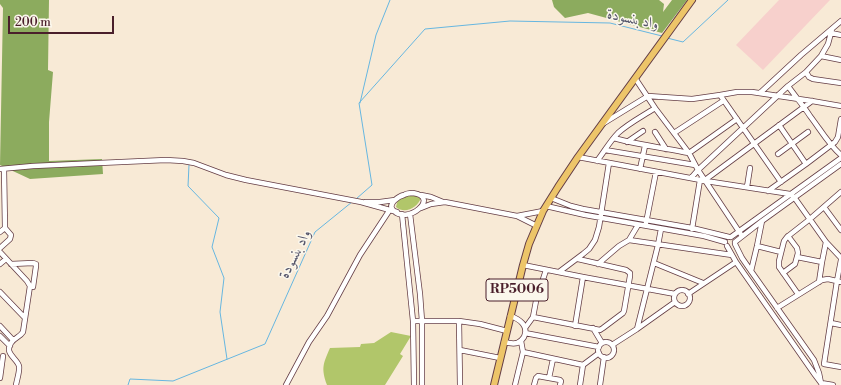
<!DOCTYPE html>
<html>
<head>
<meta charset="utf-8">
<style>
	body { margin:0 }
	#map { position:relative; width:841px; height:385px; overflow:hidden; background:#f8ead6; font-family:"Libre Bodoni",serif }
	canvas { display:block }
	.scale { position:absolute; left:8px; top:16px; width:106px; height:18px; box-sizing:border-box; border:2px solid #4a1f2b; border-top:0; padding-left:5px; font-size:12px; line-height:14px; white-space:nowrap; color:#4a1f2b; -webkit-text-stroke:3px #fbf7ec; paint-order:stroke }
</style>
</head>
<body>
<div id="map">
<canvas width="841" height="385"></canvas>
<div class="scale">200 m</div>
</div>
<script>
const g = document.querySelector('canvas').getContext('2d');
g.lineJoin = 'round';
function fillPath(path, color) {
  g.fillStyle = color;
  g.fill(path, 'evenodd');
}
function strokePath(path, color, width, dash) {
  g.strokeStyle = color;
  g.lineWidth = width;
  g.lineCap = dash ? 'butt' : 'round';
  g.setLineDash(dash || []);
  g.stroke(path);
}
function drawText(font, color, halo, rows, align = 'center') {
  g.font = font + ' "Libre Bodoni",Amiri,serif';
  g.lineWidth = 3;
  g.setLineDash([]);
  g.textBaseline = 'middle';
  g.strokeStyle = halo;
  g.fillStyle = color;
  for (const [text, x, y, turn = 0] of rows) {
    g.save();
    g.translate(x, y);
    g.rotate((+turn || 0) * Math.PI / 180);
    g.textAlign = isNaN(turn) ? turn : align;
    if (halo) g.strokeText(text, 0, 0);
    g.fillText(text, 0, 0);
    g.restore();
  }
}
fillPath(new Path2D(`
	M779,0H830L763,70L736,45Z`), '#f7d0cc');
fillPath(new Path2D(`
	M410,194L421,198C418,207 405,215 396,207L397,203L399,198Z
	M391,332L411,336L400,354L403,356L385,385H327C321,368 323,364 330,348L360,347L361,344L374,343Z`), '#b1c66a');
fillPath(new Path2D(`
	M0,0H49L48,70L53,72L49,122V161L102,159L103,174L30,179L0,165L3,8L0,4Z
	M552,0H659L664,4L663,12L672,0H687L662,33L588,13L565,18L554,7Z`), '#8cab5e');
strokePath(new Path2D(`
	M667,38L683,42L728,0
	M360,103L376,35L390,0
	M189,165L188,186L219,218L212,247L224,278L220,312L227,359
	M356,199L372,185L359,103L425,29L510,21L610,23L662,36
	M128,385L130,379L173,381L265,344L315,232L352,202`), '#66b6e0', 1);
const minor = new Path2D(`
	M831,33L841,35
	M821,56L841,60
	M806,72L809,77L813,79L841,83
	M635,78L655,108L689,153L698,170L742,236
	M788,86C795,96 803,105 810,116C820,129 829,145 841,155
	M760,93L801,55L841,21
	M720,95L737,92H752L812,101L841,106
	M604,123L648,96L692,99L720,95L781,182
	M779,125L806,164
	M655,132L666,149
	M674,133L723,101
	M614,138C639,145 664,148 689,153L737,119
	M627,142L643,131
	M605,150L695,165
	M778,154L808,132
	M578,157L706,181L790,194L794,197L826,242L841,258
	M597,161C604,152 610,141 618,133C629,123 643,116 655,108
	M0,169L33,166L166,160L183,161L194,163L226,175L246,180L361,202L397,212
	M4,169L5,228
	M640,169L645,146
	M691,178L698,170L788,86L806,72L821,56L828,44L832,29
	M705,180L812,101
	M747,187L750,168
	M768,191L806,164L835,142L838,137L841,119
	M413,193C441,197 407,226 393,210C387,204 399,196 404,195C407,193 410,193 413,193Z
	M421,195L431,197L443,202
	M551,198L571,206L583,209L692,228L729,237
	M365,202H380L395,200
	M546,206L585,215L704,236L725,242
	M824,207L841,230
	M421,208L431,204L445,202L517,216L537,226
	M402,214L413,321L414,385
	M410,214L420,294L422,321V385
	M517,216L543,211
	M646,223L656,172
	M692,229L700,180
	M0,232L5,228L11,235L10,239L0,248
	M731,237L841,158
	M629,240L638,225
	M735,242L762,221L841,164
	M735,244L742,258L751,271L814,360L819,373L821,383
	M727,246L736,262L815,375L821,383L833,385
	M757,246L781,252
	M0,252L27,281L30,286
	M797,257L822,262
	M841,260L837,281L824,364L841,367
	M654,263L703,283
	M0,264L6,259
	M11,264L33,263L36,264V266L33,287
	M598,264L619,246L629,240L732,255
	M523,265L583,277L675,294
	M751,271L757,246L762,221
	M559,272L583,254L589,249L595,240L599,227L609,163
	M783,273L795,264L798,253L797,248L788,236
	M819,282L822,262L826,242
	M674 298a8 8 0 1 1 16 0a8 8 0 1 1-16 0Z
	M0,292L25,318
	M688,294L736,262
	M798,294L779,267V261L784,241L787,237L810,219L841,192
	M777,308L822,280L828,279L841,282
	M533,317L600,330L603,328L623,313L624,311L630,276V273L626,270L578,259
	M413,321H459L480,324L507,331
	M459,321L460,385
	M831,323L841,325
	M0,326L13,340
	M575,326L583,277
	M525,328L533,317L536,301L546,270
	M593,328L602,343
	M637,329L658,245L661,229
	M525,333L599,347
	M0,336L10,346
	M504,342C508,343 513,344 517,343C520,342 522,340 524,337C529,326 520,319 510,316
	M598 350a8 8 0 1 1 16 0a8 8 0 1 1-16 0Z
	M612,345L637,329L675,302
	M460,350L500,358
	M523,352L583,365
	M0,378L3,356
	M549,378L553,359
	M16,385C17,379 20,371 19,366C17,358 4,354 11,343C14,338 20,337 23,332L30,286
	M286,385L309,342L327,316L360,255L389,211
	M515,385L523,352L521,341
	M534,385L536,378L538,376L560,380L561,381L560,385
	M580,385L583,365L599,353
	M600,385L604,357`);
const major = new Path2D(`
	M494,385L523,265L529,244L543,211L558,187L578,157L692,0`);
strokePath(minor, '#643d45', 6);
strokePath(major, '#643d45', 8);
strokePath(minor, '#fff', 4.5);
strokePath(major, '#edc569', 6);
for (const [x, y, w] of [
	[517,290,62]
]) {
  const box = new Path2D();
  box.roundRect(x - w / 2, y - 11, w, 22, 3);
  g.fillStyle = '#fbf7ec';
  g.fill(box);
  strokePath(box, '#4a1f2b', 1);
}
drawText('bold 13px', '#4a1f2b', null, [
	["RP5006",517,290]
]);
drawText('italic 15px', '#54546a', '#fbf7ec', [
	["واد بنسودة",633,20,12],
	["واد بنسودة",296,254,-63]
]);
</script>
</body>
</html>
